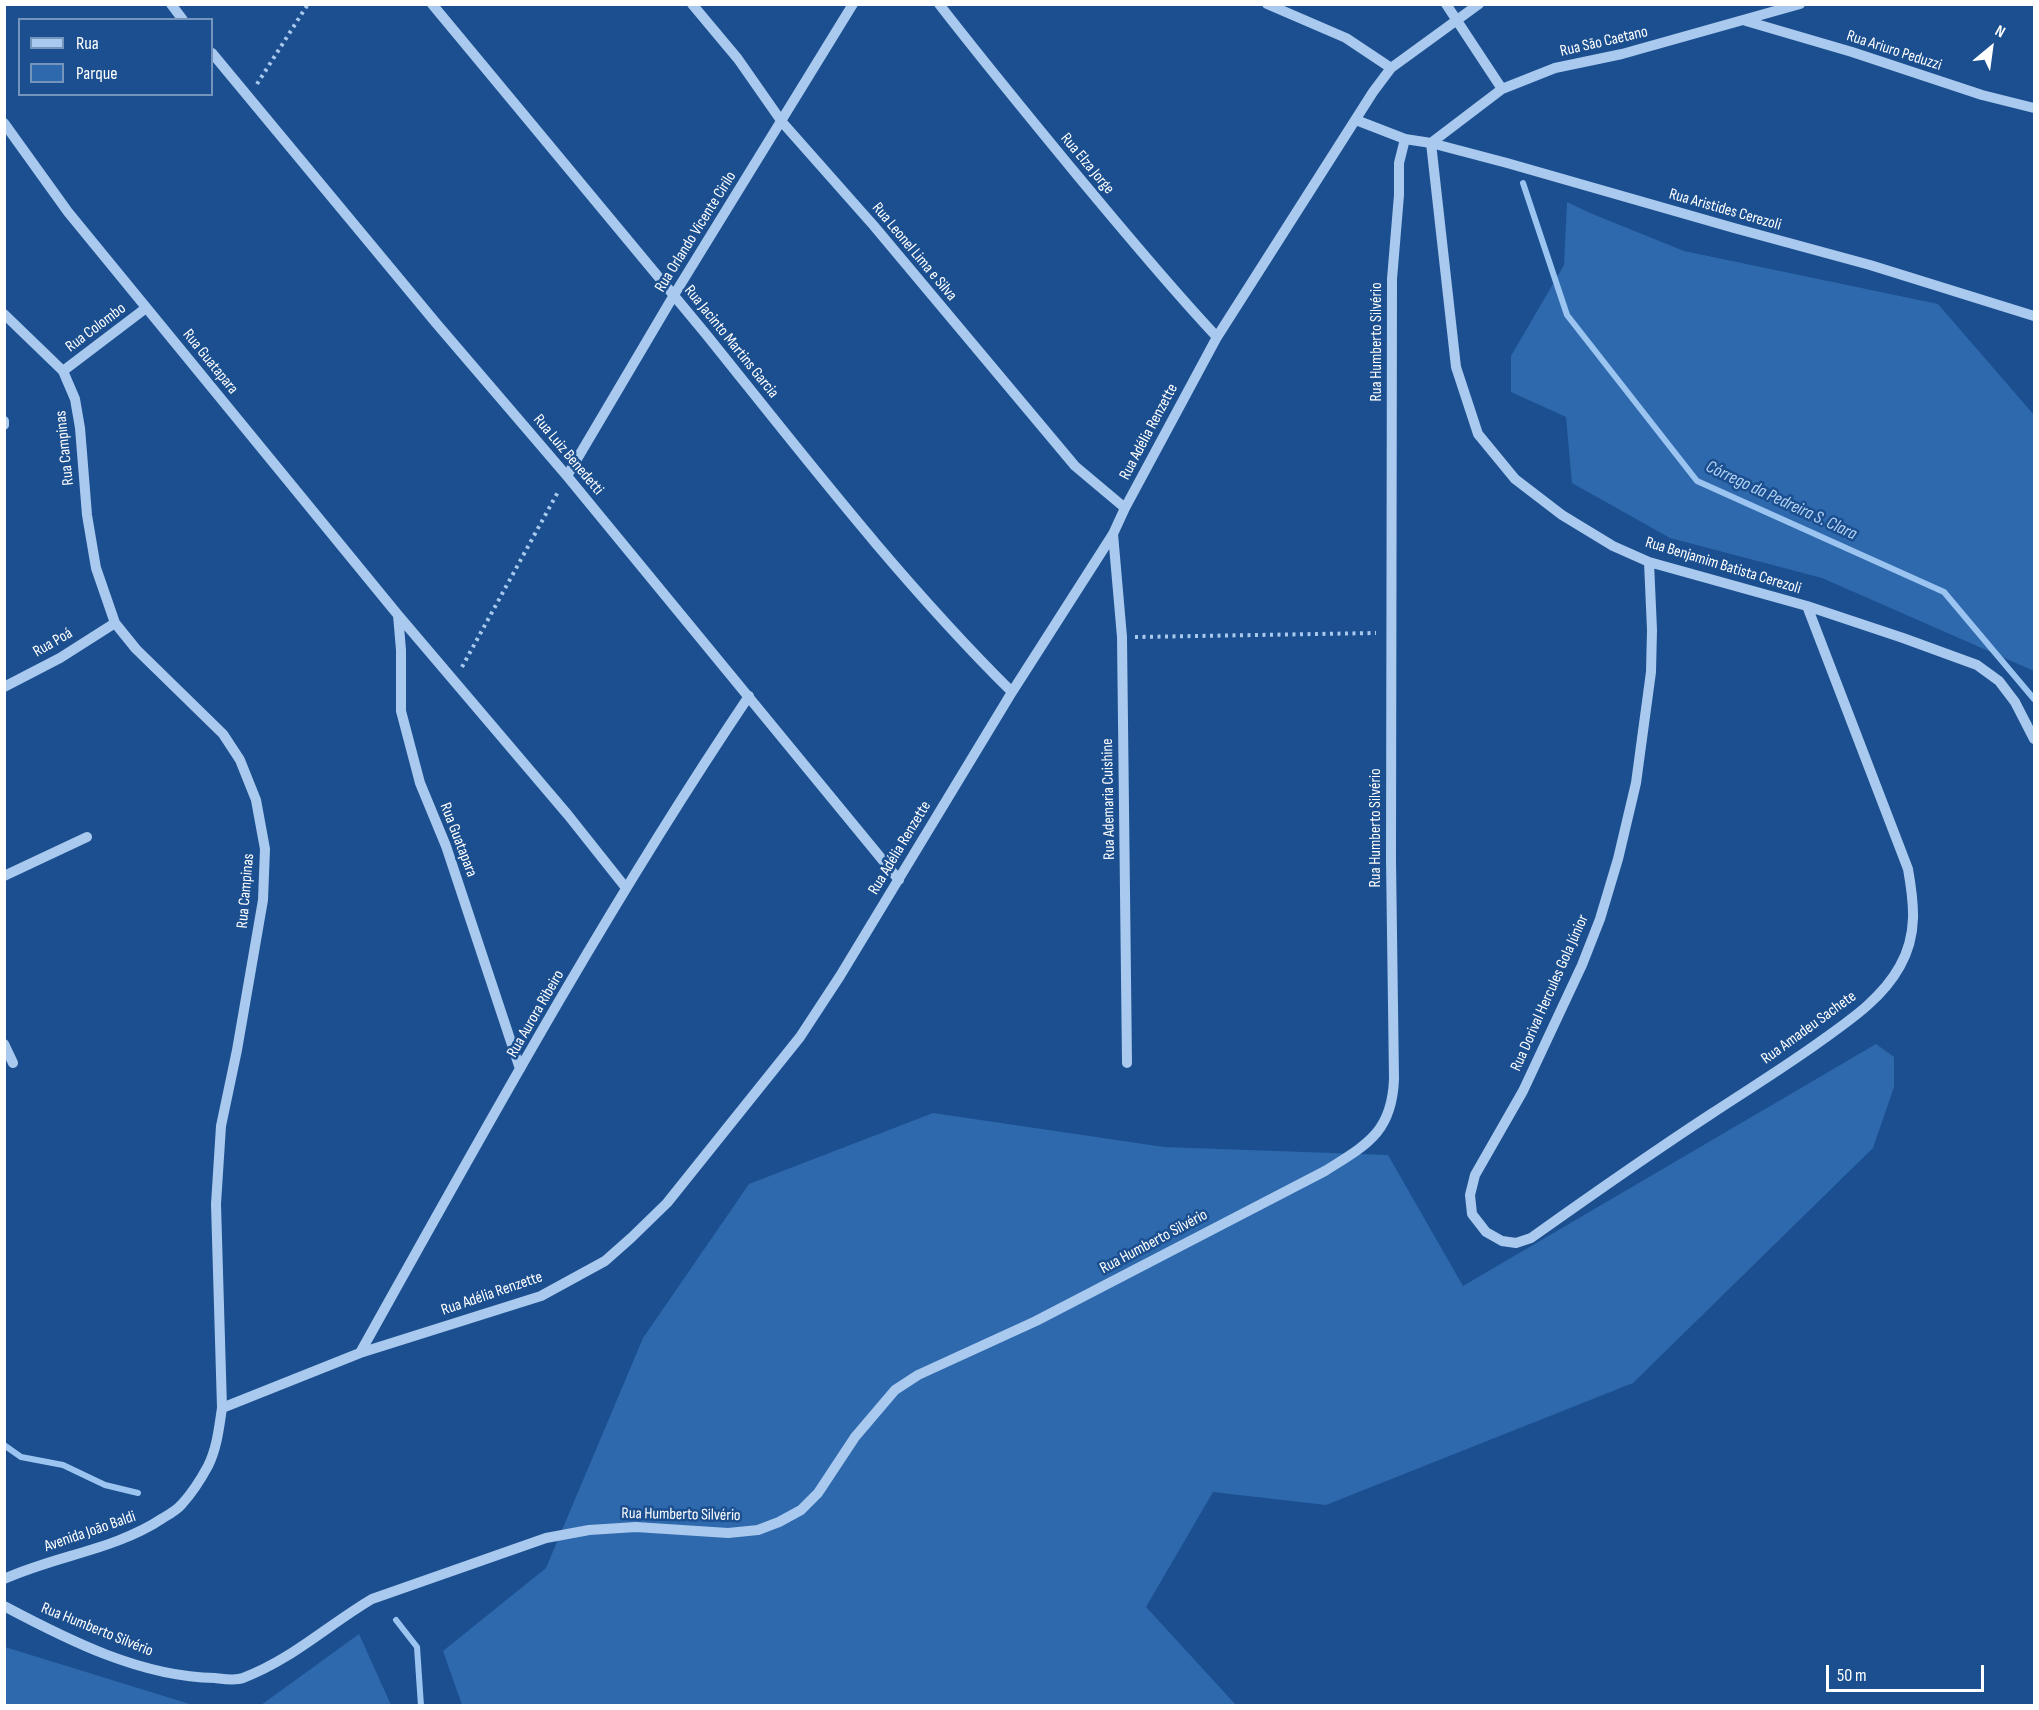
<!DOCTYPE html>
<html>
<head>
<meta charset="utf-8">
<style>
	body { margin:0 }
	#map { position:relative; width:2039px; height:1710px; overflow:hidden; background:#1b4f8f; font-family:"Sofia Sans Condensed",sans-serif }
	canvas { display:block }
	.frame { position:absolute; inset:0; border:6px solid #fff; pointer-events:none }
	.legend { position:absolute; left:18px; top:18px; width:195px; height:78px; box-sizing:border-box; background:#1b4f8f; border:2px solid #7695bc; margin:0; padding:8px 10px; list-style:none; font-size:18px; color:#fff }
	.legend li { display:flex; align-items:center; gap:12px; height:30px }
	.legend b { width:30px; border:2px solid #7695bc }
	.north { position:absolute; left:1961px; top:18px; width:60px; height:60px; -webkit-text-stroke:4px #1b4f8f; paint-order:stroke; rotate:29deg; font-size:16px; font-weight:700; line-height:24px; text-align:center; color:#fff }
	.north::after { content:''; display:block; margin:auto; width:21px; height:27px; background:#fff; clip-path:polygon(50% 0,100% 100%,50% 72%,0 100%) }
	.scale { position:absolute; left:1826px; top:1665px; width:158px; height:27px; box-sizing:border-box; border:3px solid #fff; border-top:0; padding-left:8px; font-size:18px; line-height:21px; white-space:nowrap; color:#fff; -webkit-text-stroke:4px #1b4f8f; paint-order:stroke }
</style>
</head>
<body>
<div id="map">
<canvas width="2039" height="1710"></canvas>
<div class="frame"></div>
<ul class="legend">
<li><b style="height:8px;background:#a9c9ee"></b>Rua</li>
<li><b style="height:16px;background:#2e69ad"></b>Parque</li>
</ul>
<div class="north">N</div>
<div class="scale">50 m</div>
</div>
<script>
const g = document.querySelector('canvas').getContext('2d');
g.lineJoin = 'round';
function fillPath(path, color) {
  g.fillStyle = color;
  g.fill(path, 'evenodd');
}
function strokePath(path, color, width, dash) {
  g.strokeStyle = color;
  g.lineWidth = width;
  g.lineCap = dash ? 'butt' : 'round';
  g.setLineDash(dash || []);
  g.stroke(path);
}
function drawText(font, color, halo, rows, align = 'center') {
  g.font = font + ' "Sofia Sans Condensed",sans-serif';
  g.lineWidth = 5;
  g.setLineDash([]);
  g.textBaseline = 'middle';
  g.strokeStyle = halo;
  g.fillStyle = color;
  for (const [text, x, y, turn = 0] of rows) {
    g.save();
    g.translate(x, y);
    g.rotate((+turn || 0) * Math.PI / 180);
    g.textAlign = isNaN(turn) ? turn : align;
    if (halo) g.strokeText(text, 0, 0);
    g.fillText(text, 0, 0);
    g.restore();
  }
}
fillPath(new Path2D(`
	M1567,202L1590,213L1684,251L1938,304L2034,415V671L1822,578L1670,538L1572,483L1566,417L1511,392V356L1564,265Z
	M1876,1044L1894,1057V1087L1873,1148L1633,1383L1326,1505L1213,1492L1146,1607L1236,1705H462L443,1651L546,1568L643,1338L749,1184L933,1113L1164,1147L1388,1155L1463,1286Z
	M359,1634L391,1705H261Z
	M5,1647L193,1705H5Z`), '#2e69ad');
strokePath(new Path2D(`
	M1523,183L1567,315L1697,481L1944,592L2034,699
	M4,1445L21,1457L63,1465L105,1485L138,1493
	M396,1620L417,1647L421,1706`), '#9cc4f0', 6);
strokePath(new Path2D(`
	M257,84L308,4
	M1135,637L1376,633
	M462,667L559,490`), '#a9c9ee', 4, [3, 4.5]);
strokePath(new Path2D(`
	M171,4L183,20
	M432,4C523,114 615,223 705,333C804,456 900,581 1012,692
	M692,4L738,59L782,122L874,226L1075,466L1125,508
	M939,4C984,62 1030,118 1077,175C1123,230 1168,285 1217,337
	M1267,4L1346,38L1391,68
	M1446,4L1502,89
	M1800,4L1622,54L1555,68L1502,89L1431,143L1456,367L1478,434L1515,479L1562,515L1613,546L1649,562L1807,606L1903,638L1977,665L1999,681L2015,702L2034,739
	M1746,21L1852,52L1982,95L2034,108
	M212,53L436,323L567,476L899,880
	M4,123L68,212L398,615L568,815L626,888
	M1405,139L1431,143L1507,163L1734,228L1870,265L2034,316
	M4,314L63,371L75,399L80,428L87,515L96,568L115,623L136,649L223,734L240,760L256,800L265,849L263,900L237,1050L221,1126L216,1204L222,1408C219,1428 217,1448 208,1466C201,1479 192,1493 182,1504C177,1510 170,1514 163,1518C115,1550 57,1555 4,1579
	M63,371L146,308
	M4,421V425
	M567,476L674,295L853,4
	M1113,534L1122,637L1127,1063
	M1649,562L1652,630L1651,672L1636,783L1618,859L1600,919L1582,965L1523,1091L1475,1175L1470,1195L1472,1214L1486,1232L1502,1241L1516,1243L1531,1238C1590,1196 1650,1154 1711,1114C1749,1089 1788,1065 1825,1038C1853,1018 1883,997 1900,966C1918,934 1914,903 1908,869L1807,606
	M398,615L401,650V711L420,783L446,846L520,1069
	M4,687L60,658L115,623
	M4,876L87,837
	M4,1044L13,1063
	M360,1353C484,1131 607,907 749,696
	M222,1408L360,1353L541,1296L605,1261L631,1238L667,1203L800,1037L840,976L1012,692L1113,534L1125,508L1217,337L1373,92L1391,68L1479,4
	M4,1606C68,1640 141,1677 215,1678C224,1679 235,1681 243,1678C291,1660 328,1625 372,1599L546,1538L589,1530L636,1527L728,1533L758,1530L779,1522L801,1510L818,1493L855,1437L895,1390L918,1375L1036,1321L1325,1171C1366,1145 1392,1133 1394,1079L1391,860L1392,279L1399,195V163L1405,139L1356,120`), '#a9c9ee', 10);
drawText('16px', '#fff', '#1b4f8f', [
	["Rua São Caetano",1604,42,-13],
	["Rua Ariuro Peduzzi",1894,51,18],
	["Rua Elza Jorge",1087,164,50],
	["Rua Aristides Cerezoli",1725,210,16],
	["Rua Orlando Vicente Cirilo",696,232,-58],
	["Rua Leonel Lima e Silva",914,252,50],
	["Rua Colombo",96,328,-37],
	["Rua Jacinto Martins Garcia",731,342,51],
	["Rua Humberto Silvério",1377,342,-90],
	["Rua Guatapara",210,362,51],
	["Rua Adélia Renzette",1149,432,-62],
	["Rua Campinas",65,448,-96],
	["Rua Luiz Benedetti",568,455,50],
	["Rua Benjamim Batista Cerezoli",1723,566,17],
	["Rua Poá",53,643,-30],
	["Rua Ademaria Cuishine",1109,799,-91],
	["Rua Humberto Silvério",1376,828,-90],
	["Rua Guatapara",458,840,69],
	["Rua Adélia Renzette",900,848,-59],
	["Rua Campinas",246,891,-85],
	["Rua Dorival Hercules Gola Júnior",1550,993,-66],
	["Rua Aurora Ribeiro",536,1014,-60],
	["Rua Amadeu Sachete",1809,1028,-36],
	["Rua Humberto Silvério",1154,1242,-28],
	["Rua Adélia Renzette",492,1294,-19],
	["Rua Humberto Silvério",681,1515,1],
	["Avenida João Baldi",90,1532,-19],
	["Rua Humberto Silvério",97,1630,22]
]);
drawText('italic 18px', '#b5d3f5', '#1b4f8f', [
	["Córrego da Pedreira S. Clara",1781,501,25]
]);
</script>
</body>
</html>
